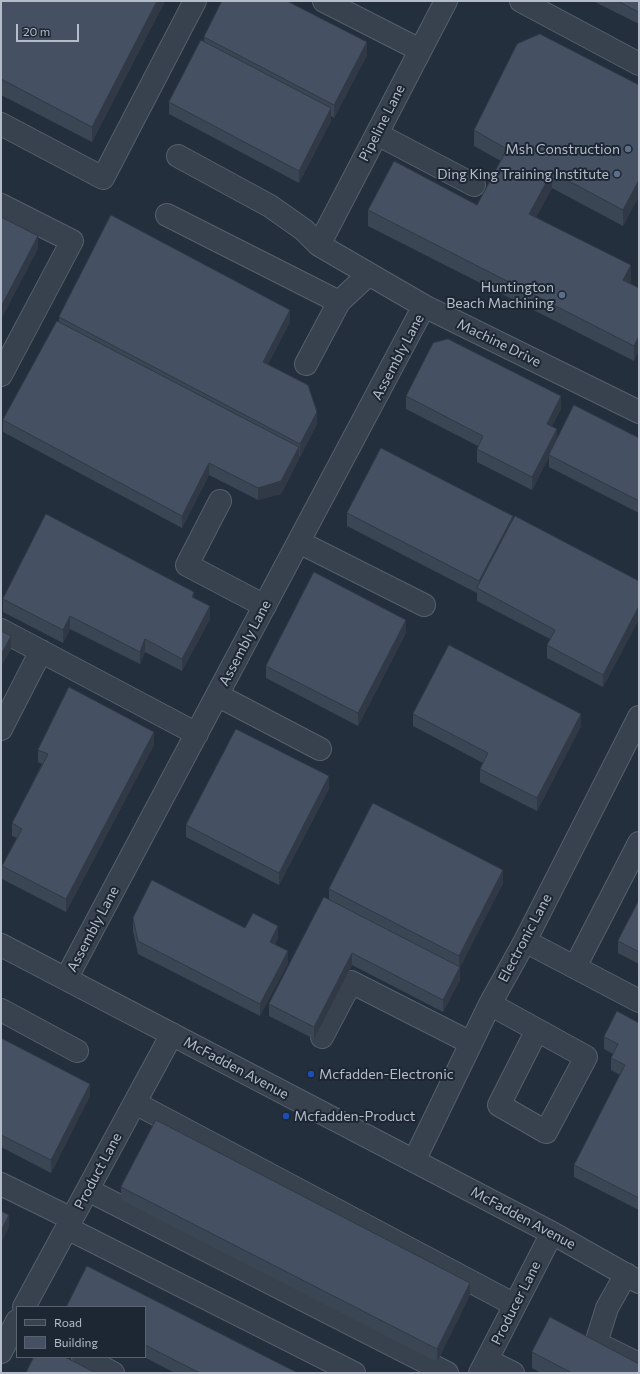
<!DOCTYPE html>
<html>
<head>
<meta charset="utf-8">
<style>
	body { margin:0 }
	#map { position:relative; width:640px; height:1374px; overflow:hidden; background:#242f3e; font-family:Commissioner,sans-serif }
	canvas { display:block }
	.frame { position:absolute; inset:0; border:2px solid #b4bcc9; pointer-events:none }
	.legend { position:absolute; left:16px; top:1306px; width:130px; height:52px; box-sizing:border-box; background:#1d2633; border:1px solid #59626f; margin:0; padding:5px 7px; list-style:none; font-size:12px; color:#b4bcc9 }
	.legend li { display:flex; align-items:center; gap:8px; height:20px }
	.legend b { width:20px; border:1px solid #59626f }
	.scale { position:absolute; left:16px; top:24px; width:63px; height:18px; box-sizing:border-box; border:2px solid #b4bcc9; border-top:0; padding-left:5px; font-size:12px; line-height:14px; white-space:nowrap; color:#b4bcc9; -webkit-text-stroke:3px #1d2633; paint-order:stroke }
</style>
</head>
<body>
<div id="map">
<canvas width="640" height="1374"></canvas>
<div class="frame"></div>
<ul class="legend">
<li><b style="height:5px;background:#38414e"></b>Road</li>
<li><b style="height:11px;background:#455162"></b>Building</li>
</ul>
<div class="scale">20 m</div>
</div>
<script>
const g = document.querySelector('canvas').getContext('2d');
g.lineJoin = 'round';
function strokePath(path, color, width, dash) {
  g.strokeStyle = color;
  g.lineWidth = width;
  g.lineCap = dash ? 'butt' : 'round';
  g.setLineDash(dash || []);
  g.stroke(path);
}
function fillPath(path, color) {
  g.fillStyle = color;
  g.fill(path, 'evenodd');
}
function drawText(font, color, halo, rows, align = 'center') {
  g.font = font + ' Commissioner,sans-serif';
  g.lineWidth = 4;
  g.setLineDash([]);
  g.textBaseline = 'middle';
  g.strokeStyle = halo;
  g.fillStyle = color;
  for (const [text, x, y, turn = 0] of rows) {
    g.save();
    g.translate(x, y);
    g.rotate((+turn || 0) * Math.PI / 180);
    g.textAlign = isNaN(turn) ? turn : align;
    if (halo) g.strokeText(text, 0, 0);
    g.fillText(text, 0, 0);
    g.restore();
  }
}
const minor = new Path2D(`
	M324,1L420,50
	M521,1L639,64
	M1,124L103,178L195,1
	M377,134L474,185
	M178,156L270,206L304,230L319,245L424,306L639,412
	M1,205L72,241L1,375
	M167,215L339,302
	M319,245L446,1
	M306,364L339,302L369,274
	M220,501L187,565L265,606
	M299,542L424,605
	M1,630L197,734
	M217,695L320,749
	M1,729L41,651
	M525,941L639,1001
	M1,945L552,1233L639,1282
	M575,967L639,843
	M66,979L424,306
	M490,1004L586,1057L546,1132L499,1105L537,1030
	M1,1010L77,1051
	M322,1037L351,982L471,1043
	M135,1103L515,1305
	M414,1161L490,1004L525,941L639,717
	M1,1184L72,1219
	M88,1190L447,1373
	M67,1228L354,1373
	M626,1274L607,1308L596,1343L639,1364
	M24,1307L172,1034
	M1,1352L17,1321
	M83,1357L113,1373
	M487,1360L513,1373
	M480,1373L552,1233`);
strokePath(minor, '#565f6c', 24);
strokePath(minor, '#38414e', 22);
fillPath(new Path2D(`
	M1,1H165L92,142L1,95Z
	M593,1H639V24Z
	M204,37L367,55L334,118L331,116V121L299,183L169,114V102L204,42Z
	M639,85V196L623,226L552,188L536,217L631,281L629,284L639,288L634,361L368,226V210L477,205L501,161L474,146V130Z
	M59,317L290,322L268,364L317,424L300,457L299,456V459L281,494L258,500L209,475L182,528L3,432V420L59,322Z
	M406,396L561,409L552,426L557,439L639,438V513L549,467V457L532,490L477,462V449L478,446L406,409Z
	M347,513L513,521L639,581V619L603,687L547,658V645L550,639L477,601V593L347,526Z
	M194,598L210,619L182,671L145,652L140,664L70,629L63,643L3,612V599Z
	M406,633L358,726L266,678V666Z
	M413,714L581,726L537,811L480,782V769L483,763L413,726Z
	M154,745L66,912L2,879V866L17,838L12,836V823L42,764L38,762V750Z
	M329,789L279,885L186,837V825Z
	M503,883L460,967V980L443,1012L352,965L314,1039L269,1016V1004L329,899V889Z
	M639,900V964L618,953V941Z
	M133,918L245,928L278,938L275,944L288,963L260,1016L138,954L133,931Z
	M639,1023V1210L574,1177V1165L620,1075L611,1070V1058L613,1054L604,1049V1037Z
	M1,1038L90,1096L51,1173L1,1147Z
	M121,1187L470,1295L437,1362L121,1200Z
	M87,1266L298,1373H175L144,1357H145V1307H67V1306Z
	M532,1352L639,1373H541L532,1368Z`), '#3b4654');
fillPath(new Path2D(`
	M157,1H165L92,142V127Z
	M367,42V55L334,118V105Z
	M331,108V121L299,183V171Z
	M552,172V188L529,230V214Z
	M639,180V196L623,226V210Z
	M38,236V249L1,320V307Z
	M631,265V281L623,296V280Z
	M290,310V322L263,374V362Z
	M639,336V351L634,361V346Z
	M561,396V409L547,436V424Z
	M317,412V424L300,457V444Z
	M557,429V442L549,455V457L532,490V477Z
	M299,447V459L281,494L258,500V488Z
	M209,463V475L182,528V516Z
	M513,516V529L479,589V581Z
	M194,592V604L192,597Z
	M210,606V619L182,671V659Z
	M639,606V619L603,687V675Z
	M70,616V629L63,643V630Z
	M406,620V633L358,726V713Z
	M11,636V649L1,667V655Z
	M145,639V652L140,664V652Z
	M581,714V726L537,811V798Z
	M154,732V745L66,912V899Z
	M329,776V789L279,885V873Z
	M503,870V883L460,967V980L443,1012V1000L459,968V956Z
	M278,926V938L270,954V942Z
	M288,951V963L260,1016V1004Z
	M352,953V965L314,1039V1027Z
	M90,1084V1096L51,1173V1160Z
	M9,1215V1227L1,1243V1231Z
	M470,1283V1295L437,1362V1349Z`), '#303945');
const building = new Path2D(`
	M1,1H157L92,127L1,79Z
	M222,1H287L367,42L334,105L204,37Z
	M618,1H639V12Z
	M540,34L639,85V180L623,210L552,172L529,214L631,265L623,280L639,288V336L634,346L368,210L394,161L477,205L507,149L474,130L517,44Z
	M201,40L331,108L299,171L169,102Z
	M111,215L290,310L263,362L308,385L317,412L300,444L59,317Z
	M1,217L38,236L1,307Z
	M57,321L299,447L281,481L258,488L209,463L182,516L3,420Z
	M448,339L561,396L547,424L557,429L532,477L477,449L483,436L406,396L433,343Z
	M574,405L639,438V501L549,455Z
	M381,448L513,516L479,581L347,513Z
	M46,514L194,592L192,597L210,606L182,659L145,639L140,652L70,616L63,630L3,599Z
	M515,516L639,581V606L603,675L547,645L555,630L477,588Z
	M314,572L406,620L358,713L266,666Z
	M1,631L11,636L1,655Z
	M449,645L581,714L537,798L480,769L488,753L413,714Z
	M69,687L154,732L66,899L2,866L22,829L12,823L48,754L38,750Z
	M236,729L329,776L279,873L186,825Z
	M373,803L503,870L459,956L329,889Z
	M152,880L245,928L253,913L278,926L270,942L288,951L260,1004L138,941L133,918Z
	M324,897L460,967L443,1000L352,953L314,1027L269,1004Z
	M639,900V952L618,941Z
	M617,1011L639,1023V1198L574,1165L625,1065L611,1058L618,1044L604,1037Z
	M1,1038L90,1084L51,1160L1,1135Z
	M156,1120L470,1283L437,1349L121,1187Z
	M1,1211L9,1215L1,1231Z
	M87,1266L298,1373H200L145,1345V1307H70L67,1306Z
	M550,1317L639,1364V1373H572L532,1352Z
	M34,1357H65L96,1373H26Z`);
fillPath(building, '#455162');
strokePath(building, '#303945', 1);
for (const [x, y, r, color] of [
	[628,149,4,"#5c6f8a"],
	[617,174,4,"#5c6f8a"],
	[562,295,4,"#5c6f8a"],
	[311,1074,4,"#1a4fb4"],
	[286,1116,4,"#1a4fb4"]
]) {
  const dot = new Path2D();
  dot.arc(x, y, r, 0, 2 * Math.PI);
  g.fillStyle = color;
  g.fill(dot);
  strokePath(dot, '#1d2633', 1.5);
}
drawText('14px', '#b4bcc9', '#1d2633', [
	["Pipeline Lane",382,123,-63],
	["Machine Drive",499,343,26],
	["Assembly Lane",398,357,-62],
	["Assembly Lane",245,643,-62],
	["Assembly Lane",93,929,-62],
	["Electronic Lane",525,938,-62],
	["McFadden Avenue",236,1068,28],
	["Product Lane",98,1171,-62],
	["McFadden Avenue",523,1218,28],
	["Producer Lane",516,1303,-63]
]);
drawText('14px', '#b4bcc9', '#1d2633', [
	["Msh Construction",620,149],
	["Ding King Training Institute",609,174],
	["Huntington",554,287],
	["Beach Machining",554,303],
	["Mcfadden-Electronic",319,1074,"left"],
	["Mcfadden-Product",294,1116,"left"]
], 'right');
</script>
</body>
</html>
